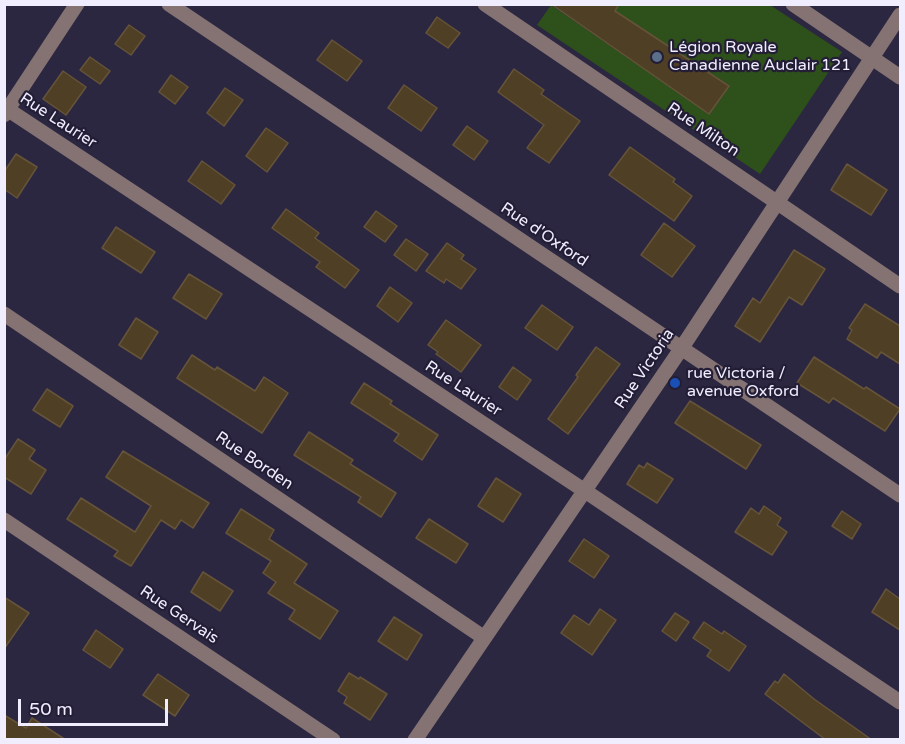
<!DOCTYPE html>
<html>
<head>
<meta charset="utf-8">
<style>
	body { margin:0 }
	#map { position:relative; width:905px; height:744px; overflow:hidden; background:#2c2741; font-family:"Varela Round",sans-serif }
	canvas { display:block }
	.frame { position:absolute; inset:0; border:6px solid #efedfe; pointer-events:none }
	.scale { position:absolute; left:18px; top:699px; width:150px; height:27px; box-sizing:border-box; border:3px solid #efedfe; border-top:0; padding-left:8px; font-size:18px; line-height:21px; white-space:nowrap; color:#efedfe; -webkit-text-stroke:4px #231d36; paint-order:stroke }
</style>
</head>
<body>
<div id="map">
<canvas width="905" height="744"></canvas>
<div class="frame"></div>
<div class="scale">50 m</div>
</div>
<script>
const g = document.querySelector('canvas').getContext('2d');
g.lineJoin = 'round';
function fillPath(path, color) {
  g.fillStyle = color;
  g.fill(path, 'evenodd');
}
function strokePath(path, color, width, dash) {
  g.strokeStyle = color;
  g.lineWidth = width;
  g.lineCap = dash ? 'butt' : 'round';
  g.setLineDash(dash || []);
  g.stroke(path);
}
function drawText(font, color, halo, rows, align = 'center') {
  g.font = font + ' "Varela Round",sans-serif';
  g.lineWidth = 4.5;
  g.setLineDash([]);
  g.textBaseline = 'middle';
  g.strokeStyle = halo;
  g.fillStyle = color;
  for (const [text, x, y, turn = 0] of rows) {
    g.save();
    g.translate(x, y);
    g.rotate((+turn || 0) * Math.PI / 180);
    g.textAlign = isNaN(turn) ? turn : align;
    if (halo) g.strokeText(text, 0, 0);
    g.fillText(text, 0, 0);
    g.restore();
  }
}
fillPath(new Path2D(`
	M551,5L709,114L729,85L615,11L619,5H770L842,52L760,174L537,25Z`), '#2e501a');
const building = new Path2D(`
	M551,4H619L615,11L729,86L709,114Z
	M437,17L460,33L448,48L426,33Z
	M129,25L145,36L131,55L115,44Z
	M332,40L362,61L347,81L317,60Z
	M90,57L110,71L100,84L80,70Z
	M514,69L544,90L541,94L580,121L549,163L527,148L544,125L498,92Z
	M63,71L86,87L66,115L43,99Z
	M171,75L188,87L175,104L159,92Z
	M404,85L437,108L421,131L388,108Z
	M225,88L243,100L224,126L207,113Z
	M467,126L488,141L474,160L453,145Z
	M266,128L288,143L267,172L246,156Z
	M630,147L675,179L673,182L692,196L674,221L609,175Z
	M16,154L37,167L17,198L4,189V172Z
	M202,161L235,185L221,204L188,181Z
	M847,164L887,190L871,215L831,190Z
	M286,209L319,233L315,238L359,270L345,288L316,267L320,262L272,228Z
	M376,211L397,226L385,242L364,227Z
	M664,223L695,246L672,277L641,255Z
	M116,227L155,252L141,273L102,248Z
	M406,239L428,254L416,271L394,255Z
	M447,243L464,255L461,259L476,269L461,289L446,279L444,283L426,271Z
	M794,250L825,269L802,305L789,297L760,342L735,326L753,298L760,303Z
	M189,274L222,294L206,319L173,298Z
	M390,287L412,303L398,322L377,306Z
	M865,304L900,326V364L881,352L877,358L847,339L852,330L849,328Z
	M542,305L573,327L557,350L525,328Z
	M136,318L158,332L141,359L119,345Z
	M446,320L481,345L461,372L436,354L438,352L428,345Z
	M596,347L620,364L568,434L548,419L578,377L576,375Z
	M192,355L215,370L217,367L255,391L264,377L288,393L262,433L177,378Z
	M814,357L864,389L866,387L900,409L885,431L833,398L829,403L797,383Z
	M513,367L531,380L517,400L499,387Z
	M364,383L392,401L390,404L438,435L422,460L394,441L399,434L351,403Z
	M47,389L73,406L60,427L33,410Z
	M690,401L761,445L746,469L675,423Z
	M309,432L353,460L350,464L396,493L381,517L358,502L361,497L294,455Z
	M18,439L35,450L29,459L46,470L31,494L4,477V460Z
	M123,451L209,503L193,528L181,520L175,529L161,520L131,566L114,556L118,551L67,519L81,498L135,532L151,506L106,477Z
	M647,463L673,479L657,503L627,484L639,465L644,468Z
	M496,478L521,494L503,522L478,506Z
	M764,506L781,518L777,525L787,532L772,555L735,532L751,508L759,514Z
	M241,509L274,530L269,539L307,564L294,583L338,611L320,639L289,619L295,610L268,593L276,582L263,573L271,561L226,533Z
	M842,511L861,524L852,539L832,526Z
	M429,519L468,544L456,563L416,538Z
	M584,539L609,556L594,578L569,561Z
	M203,572L233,591L220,611L191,592Z
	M886,589L900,599V630L872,612Z
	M4,597L29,613L4,649Z
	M600,609L616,620L592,655L561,633L574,615L589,625Z
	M675,613L689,622L676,641L662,631Z
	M394,617L422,635L407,660L378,641Z
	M704,622L722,634L724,631L746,646L729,671L707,656L711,650L693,638Z
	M96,630L123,649L110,668L83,650Z
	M349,673L359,679L360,677L387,694L370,720L344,703L347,697L338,691Z
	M158,674L189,695L175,716L143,695Z
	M784,674L814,699L872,740H826L810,728L765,694L775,681L778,683Z
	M4,715L26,728L32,718L66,740H4Z`);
fillPath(building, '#4f3f25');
strokePath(building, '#655439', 1.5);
strokePath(new Path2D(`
	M169,4L900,495
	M485,4L900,286
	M793,4L900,77
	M4,107L585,491L900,702
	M4,115L77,4
	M4,314L483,637
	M4,520L333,740
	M415,740L681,349L900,15`), '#847372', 15);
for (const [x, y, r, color] of [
	[657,57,6,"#5c6f8a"],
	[675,383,6,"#1a4fb4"]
]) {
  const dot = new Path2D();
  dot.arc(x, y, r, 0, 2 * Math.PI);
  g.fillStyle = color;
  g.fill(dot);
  strokePath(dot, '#231d36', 2);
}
drawText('16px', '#efedfe', '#231d36', [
	["Légion Royale",669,48],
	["Canadienne Auclair 121",669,66],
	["rue Victoria /",687,374],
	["avenue Oxford",687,392]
], 'left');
drawText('16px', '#efedfe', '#231d36', [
	["Rue Laurier",58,121,33],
	["Rue Milton",703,130,34],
	["Rue d'Oxford",544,235,34],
	["Rue Victoria",645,369,-56],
	["Rue Laurier",463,389,33],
	["Rue Borden",254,461,34],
	["Rue Gervais",179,615,34]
]);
</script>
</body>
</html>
